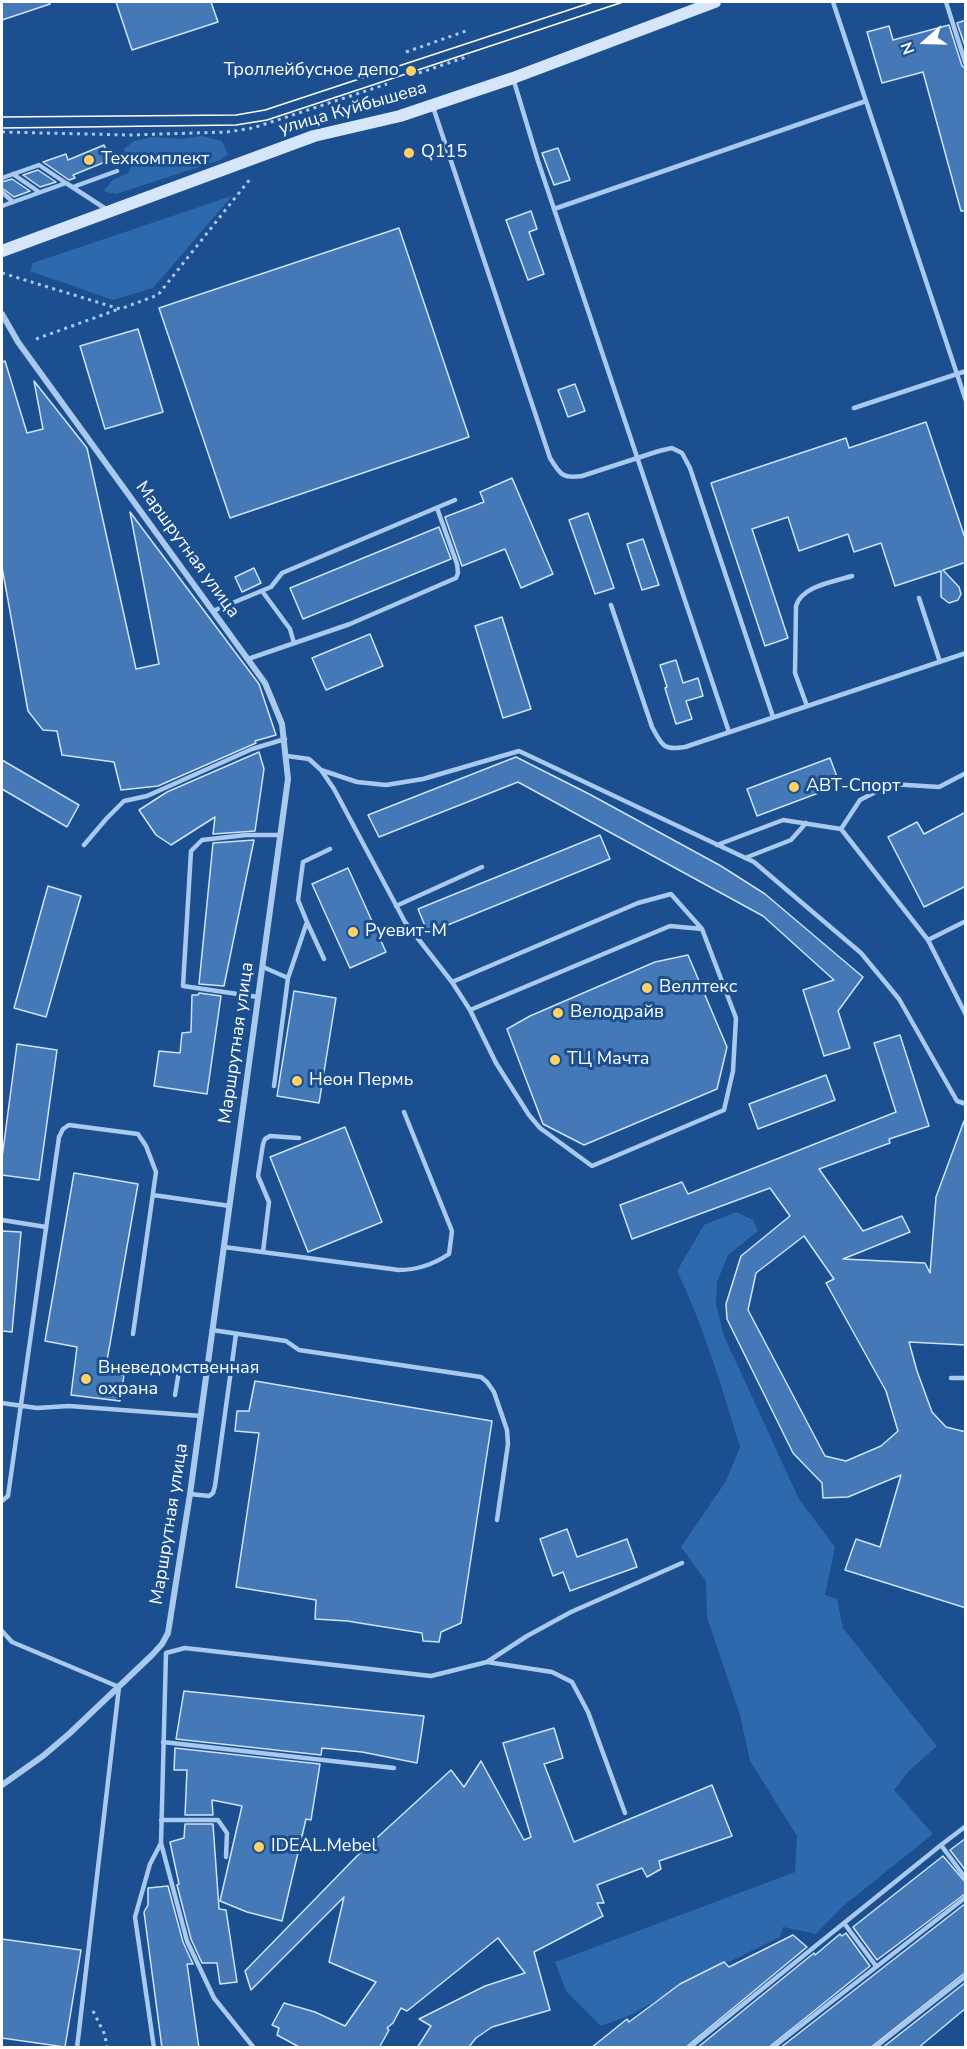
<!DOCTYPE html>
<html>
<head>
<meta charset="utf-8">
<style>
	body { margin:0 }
	#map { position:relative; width:967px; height:2049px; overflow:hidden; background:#1b4f8f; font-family:"Nunito Sans",sans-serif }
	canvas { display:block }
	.frame { position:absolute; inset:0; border:3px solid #fff; pointer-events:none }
	.north { position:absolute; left:895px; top:12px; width:60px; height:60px; -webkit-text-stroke:4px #1b4f8f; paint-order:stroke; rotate:250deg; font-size:16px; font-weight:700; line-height:24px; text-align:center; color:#fff }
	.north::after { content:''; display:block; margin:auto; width:21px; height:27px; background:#fff; clip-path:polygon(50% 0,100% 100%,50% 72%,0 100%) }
</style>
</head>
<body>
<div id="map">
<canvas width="967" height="2049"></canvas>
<div class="frame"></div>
<div class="north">N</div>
</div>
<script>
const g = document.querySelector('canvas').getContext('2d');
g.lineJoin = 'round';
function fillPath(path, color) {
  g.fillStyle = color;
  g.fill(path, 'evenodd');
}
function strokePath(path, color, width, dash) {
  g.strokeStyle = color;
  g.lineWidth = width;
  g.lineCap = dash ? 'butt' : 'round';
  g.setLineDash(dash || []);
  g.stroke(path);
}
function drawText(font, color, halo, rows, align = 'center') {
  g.font = font + ' "Nunito Sans",sans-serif';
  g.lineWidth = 6;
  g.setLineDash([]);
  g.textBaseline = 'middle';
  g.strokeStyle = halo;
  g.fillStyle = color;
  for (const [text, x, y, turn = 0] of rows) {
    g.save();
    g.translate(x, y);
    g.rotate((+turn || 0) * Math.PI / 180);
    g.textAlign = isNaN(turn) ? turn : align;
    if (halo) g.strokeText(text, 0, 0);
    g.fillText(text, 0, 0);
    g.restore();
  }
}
fillPath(new Path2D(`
	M202,136L222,141L228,154L220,160L116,194L103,191L113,180L128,173L131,167L124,149L134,141L153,137L181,139Z
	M232,196L153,288L113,300L30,271L33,263Z
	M736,1212L753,1220L758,1231L728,1255L717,1282L716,1304L724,1336L799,1499L835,1547L825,1595L837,1599L843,1628L937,1746L909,1771L894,1790L933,1834L842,1907L816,1934L783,1927L780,1937L684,1984L633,2014L601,2026L566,1991L555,1962L795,1872L797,1836L750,1761L740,1715L707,1617L706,1581L681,1547L726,1481L740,1447C722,1388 704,1327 677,1271L704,1225Z`), '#2e69ad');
const building = new Path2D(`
	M2,2H49L50,4L2,20Z
	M116,2H211L218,22L132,50Z
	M966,20V49L957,23Z
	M949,25L962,66L966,69V211H961L923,72L882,83L867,32L889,26L893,40Z
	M104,145L110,160L73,175L75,178L69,180L43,162L66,154L68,160Z
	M558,148L570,180L554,185L542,153Z
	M38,170L56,182L40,187L23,175Z
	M12,179L30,191L14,197L2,188V182Z
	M531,211L537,229L529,232L544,274L528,280L506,220Z
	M399,228L469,437L230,518L159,308Z
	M138,329L163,412L105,429L80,346Z
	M5,361L27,433L43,429L34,381L87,448L136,669L159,664L130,512L259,684L276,735L255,741L256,743L158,786L121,790L114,762L62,755L57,731L43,730L28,711L2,567V362Z
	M575,384L585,411L568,417L558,390Z
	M926,422L966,541V562L943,570L959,587L961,594L958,600L949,603L941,597V571L895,586L881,543L854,552L848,534L799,551L788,517L752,529L788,638L765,646L711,483L846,438L849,448Z
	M512,478L553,574L521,588L505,549L462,566L445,517L484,502L480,492Z
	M588,513L614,588L595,594L569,520Z
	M439,527L451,559L303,619L290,588Z
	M643,539L659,585L642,590L627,544Z
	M254,568L261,583L242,592L235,577Z
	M502,617L531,709L503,718L475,626Z
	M370,634L383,666L326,690L312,658Z
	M676,660L683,683L698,678L703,696L686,701L692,719L676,724L665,688L667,687L660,665Z
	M259,752L264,769L255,831L213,834L215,817L171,845L156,835L139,810L167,792Z
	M516,757L591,795L721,866L765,894L863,977L838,1011L850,1048L824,1056L803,990L834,980L763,916L518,782L379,837L368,815Z
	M830,758L840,785L757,816L747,789Z
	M2,760L79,805L67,827L2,789Z
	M966,812V886L924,907L888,837L917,822L924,834Z
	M600,835L610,859L428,933L418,909Z
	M254,840L224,986L199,984L213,843Z
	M348,868L386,952L350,968L312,884Z
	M48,886L81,896L46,1017L14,1008Z
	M688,955L727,1047L717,1089L584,1145L543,1124L507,1029L530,1016L655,962Z
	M294,991L336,998L319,1103L277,1096Z
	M199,993L221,996L207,1094L154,1086L159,1051L180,1053L182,1033L191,1032L192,995H198Z
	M900,1035L929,1126L889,1139L890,1143L819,1169L863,1231L902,1216L910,1232L843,1259L925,1263L930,1273L936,1197L964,1121H966V1345L909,1342L917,1371L932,1412L946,1427L966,1432V1608L845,1570L856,1539L880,1547L901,1475L848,1497L823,1498L822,1483L793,1453L727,1319L726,1304L741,1256L790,1216L770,1188L632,1239L620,1205L682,1182L688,1194L896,1112L874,1043ZM804,1236L834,1279L826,1283L886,1391L898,1431L881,1446L846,1461L825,1456L748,1310L756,1273Z
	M17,1044L57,1050L39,1180L2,1175V1158Z
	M826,1075L835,1100L758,1129L749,1104Z
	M345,1127L382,1222L308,1252L270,1157Z
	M74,1173L138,1184L105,1372L124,1375L120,1401L71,1395L77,1347L45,1341Z
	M2,1231L21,1232L12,1332L2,1331Z
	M255,1381L492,1421L461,1623L441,1632L439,1642L423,1641L422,1633L347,1621L315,1619L316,1600L236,1587L259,1433L235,1431L237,1411H249Z
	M567,1529L577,1557L627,1539L637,1567L570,1591L563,1572L553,1576L540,1539Z
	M184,1691L424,1716L417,1763L362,1752L322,1748L321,1755L176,1739Z
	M554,1728L563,1758L544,1764L574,1842L712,1785L732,1836L659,1861L661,1869L647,1877L642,1868L597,1885L604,1903H597L603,1916L534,1952L550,2010L492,2027L476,2038L468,2048H417L431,2026L419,2019L485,1986L525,1973L498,1938L407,2011L401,2008L393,2023L387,2028L389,2030L379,2048H301L277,2035L279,2028L272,2025L284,2003L315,2012L345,2026L376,1982L329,1962L344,1897L251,1990L245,1971L357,1856L451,1770L464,1787L481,1761L524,1840L531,1837L503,1743Z
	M175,1748L320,1764L311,1820L306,1819L282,1921L247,1912L220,1901L242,1806L212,1800L213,1815H185L187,1770H174Z
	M185,1824H213L219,1909L226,1910L237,1982L220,1984L217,1963H202L191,1939L177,1885L179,1884L170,1842L184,1838Z
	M966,1838V1871L950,1850Z
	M943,1856L966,1883V1893L877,1960L853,1927Z
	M168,1886L183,1942L193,1964H187L199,2048H162L144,1912L148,1905V1888Z
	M966,1903V1972L870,2048H780Z
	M846,1933L870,1966L768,2048H697L814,1953L815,1955L840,1934L842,1936Z
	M793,1935L807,1947L685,2048H591L627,2019L629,2022L680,1984L724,1962L729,1967Z
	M2,1939L81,1950L65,2047L2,2038Z
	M966,1982V2008L918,2048H882Z`);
fillPath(building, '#4478b7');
strokePath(building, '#cfe3fa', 1.5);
strokePath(new Path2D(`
	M406,52L466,31
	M419,73L469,56
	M2,132L129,135L227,132L253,128L387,84
	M2,273L120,309L158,295L250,179
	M36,339L119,309
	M93,2011L105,2035L107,2048`), '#a9c9ee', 3, [3, 4.5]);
strokePath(new Path2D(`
	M833,2L966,401
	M946,2L966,65
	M513,78L538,161L729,732
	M433,107L550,458C560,474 562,479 582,476L659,451L672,448L682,453L690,468L773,717
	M13,174L39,192
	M2,178L39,165L66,183
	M73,187L117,171
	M2,192L13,202
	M2,206L66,183L106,209
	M554,209L866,101
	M854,408L966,371
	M262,591L290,629L294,643
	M919,598L940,662
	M611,605L652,727C662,745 663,751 685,747L966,653
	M213,611L271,587L282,573L455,500
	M248,659L350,624L456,578L458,573L457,564L437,508
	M807,706L795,673L796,606C802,586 833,582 852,576
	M287,756L309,759L321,770L357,782L386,785L423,779L519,751L754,862L861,953L899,999L957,1101L966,1104
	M321,770L334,789L405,922L452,982L470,1010L496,1063L529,1115L540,1128L592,1166L724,1110L733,1071L736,1018L702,929L670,926L470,1010
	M841,829L928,940L966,1015
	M84,845L107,818L124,801L147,796L252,749L285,739
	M717,845L783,820L841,829L860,800L891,784L939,787L966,773
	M745,858L791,840L806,823
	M396,906L482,867
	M307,922L298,900L303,862L330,849
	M928,940L966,921
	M263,967L288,978
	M452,982L638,903L671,894L702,929
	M258,997L183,986L191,851L202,840L246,835H281
	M274,1086L288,978L307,922L324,959
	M153,1195L230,1206
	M2,1220L46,1227
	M224,1247L399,1270C416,1270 434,1264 449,1254L452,1231L404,1112
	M263,1252L269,1202L258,1176L263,1144L265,1139L270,1136L299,1138
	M212,1330L286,1341L299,1350L481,1377L487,1382L494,1392L507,1430L508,1444L497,1520
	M951,1378H966
	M175,1395L180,1365L207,1369
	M2,1403L37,1408L69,1406L201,1416
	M190,1494L209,1496L213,1493L215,1486L236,1334
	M2,1501L8,1496L59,1137L63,1129L69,1125L138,1134L146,1146L156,1172L133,1334
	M2,1631L12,1642L119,1687L77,2048
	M487,1662L552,1672L572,1682L588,1712L625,1813
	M163,1742L394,1768
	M161,1820H218L227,1833L226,1857
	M161,1843L187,1941L214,1998L254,2048
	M941,1845L966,1826
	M844,1923L941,1845L966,1879
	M154,2048L135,1917L150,1864L161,1843L166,1653L185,1648L431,1676L487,1662L527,1636L571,1612L682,1563
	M689,2048L844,1923L876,1966
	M772,2048L966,1897
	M874,2048L966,1976`), '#a9c9ee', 4.5);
strokePath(new Path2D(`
	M2,314L18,342L265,683L282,724L288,779L190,1494L168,1633L162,1644L152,1655L70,1733L43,1756L2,1785`), '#a9c9ee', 6);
strokePath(new Path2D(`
	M2,251L314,136L400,116L513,78L715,2`), '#d6e6fa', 12);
strokePath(new Path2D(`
	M2,117L236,115L265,110L593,2
	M2,128L236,125L267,120L623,2`), '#fff', 1.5);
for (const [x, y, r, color] of [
	[411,71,6,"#ffd166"],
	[409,153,6,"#ffd166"],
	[89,160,6,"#ffd166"],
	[794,787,6,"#ffd166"],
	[353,932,6,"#ffd166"],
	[647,988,6,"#ffd166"],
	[558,1013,6,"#ffd166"],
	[555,1060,6,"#ffd166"],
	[297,1081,6,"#ffd166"],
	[86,1379,6,"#ffd166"],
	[259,1847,6,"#ffd166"]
]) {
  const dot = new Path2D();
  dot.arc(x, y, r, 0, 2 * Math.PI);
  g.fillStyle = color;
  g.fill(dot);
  strokePath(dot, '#1b4f8f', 2);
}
drawText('18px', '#fff', '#1b4f8f', [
	["Троллейбусное депо",399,71,"right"],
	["Q115",421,153],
	["Техкомплект",101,160],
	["АВТ-Спорт",806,787],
	["Руевит-М",365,932],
	["Веллтекс",659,988],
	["Велодрайв",570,1013],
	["ТЦ Мачта",567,1060],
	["Неон Пермь",309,1081],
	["Вневедомственная",98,1369],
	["охрана",98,1390],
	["IDEAL.Mebel",271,1847]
], 'left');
drawText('18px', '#fff', '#1b4f8f', [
	["улица Куйбышева",353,109,-16],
	["Маршрутная улица",187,550,54],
	["Маршрутная улица",237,1043,-82],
	["Маршрутная улица",170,1524,-81]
]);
</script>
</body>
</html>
